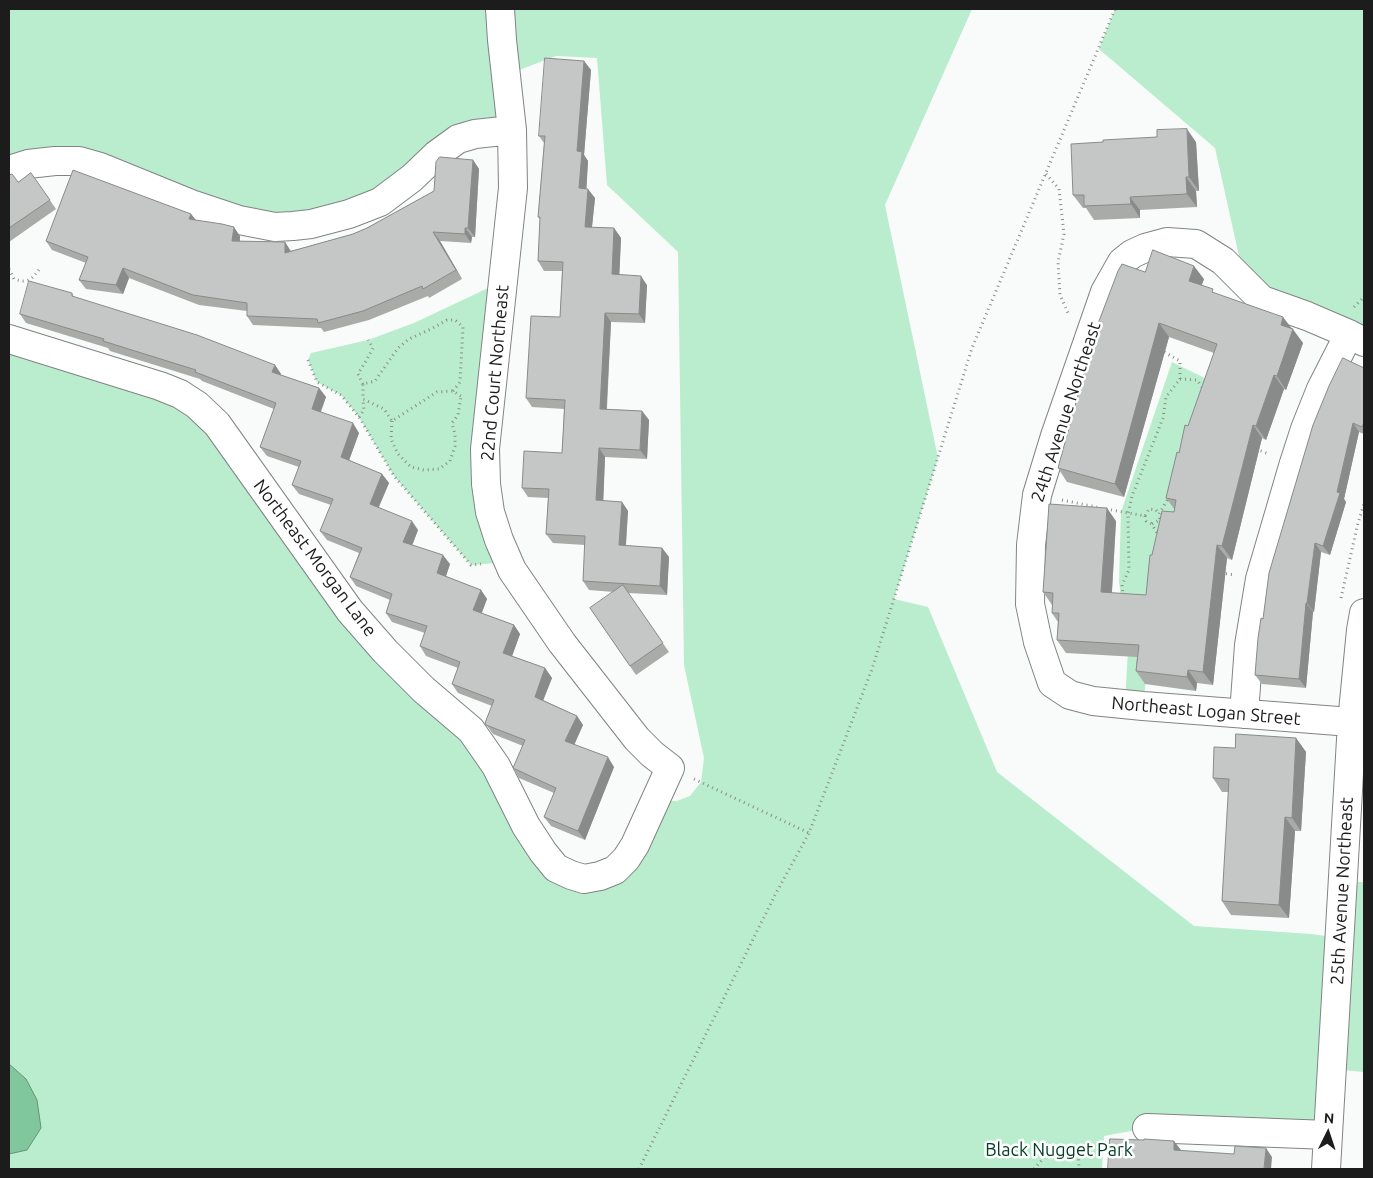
<!DOCTYPE html>
<html>
<head>
<meta charset="utf-8">
<style>
	body { margin:0 }
	#map { position:relative; width:1373px; height:1178px; overflow:hidden; background:#f8fbf9; font-family:Ubuntu,sans-serif }
	canvas { display:block }
	.frame { position:absolute; inset:0; border:10px solid #1b1c1b; pointer-events:none }
	.north { position:absolute; left:1303px; top:1108px; width:50px; height:50px; -webkit-text-stroke:4px #fff; paint-order:stroke; rotate:4deg; font-size:14px; font-weight:700; line-height:20px; text-align:center; color:#1b1c1b }
	.north::after { content:''; display:block; margin:auto; width:18px; height:22px; background:#1b1c1b; clip-path:polygon(50% 0,100% 100%,50% 72%,0 100%) }
</style>
</head>
<body>
<div id="map">
<canvas width="1373" height="1178"></canvas>
<div class="frame"></div>
<div class="north">N</div>
</div>
<script>
const g = document.querySelector('canvas').getContext('2d');
g.lineJoin = 'round';
function fillPath(path, color) {
  g.fillStyle = color;
  g.fill(path, 'evenodd');
}
function strokePath(path, color, width, dash) {
  g.strokeStyle = color;
  g.lineWidth = width;
  g.lineCap = dash ? 'butt' : 'round';
  g.setLineDash(dash || []);
  g.stroke(path);
}
function drawText(font, color, halo, rows, align = 'center') {
  g.font = font + ' Ubuntu,sans-serif';
  g.lineWidth = 5;
  g.setLineDash([]);
  g.textBaseline = 'middle';
  g.strokeStyle = halo;
  g.fillStyle = color;
  for (const [text, x, y, turn = 0] of rows) {
    g.save();
    g.translate(x, y);
    g.rotate((+turn || 0) * Math.PI / 180);
    g.textAlign = isNaN(turn) ? turn : align;
    if (halo) g.strokeText(text, 0, 0);
    g.fillText(text, 0, 0);
    g.restore();
  }
}
fillPath(new Path2D(`
	M9,9H972L885,205L938,458L894,599L928,607L997,772L1194,926L1311,934L1339,938L1343,882H1364V1072L1332,1069L1328,1135L1147,1128L1104,1136L1102,1169H9V339L180,394L424,690L543,852L600,876L666,801H677L690,796L701,782L704,758L684,665L678,252L607,185L597,58L556,56L506,75L512,130L475,134L412,178L293,226L100,167L9,170Z
	M1115,9H1364V342L1245,283L1215,148L1099,49Z
	M503,281L485,449L509,562L471,565L394,476L359,417L341,395L317,382L308,360L311,353L368,340L414,323Z
	M1172,362L1217,384L1159,562L1143,706L1125,704L1128,649L1119,582L1121,512Z`), '#b9edcd');
const water = new Path2D(`
	M9,1064L26,1079L37,1100L41,1128L27,1150L9,1154Z`);
fillPath(water, '#80c79d');
strokePath(water, '#629476', 1);
const minor = new Path2D(`
	M9,170L28,164L55,161H79L100,167L191,204L239,220L275,227L293,226L311,224L349,214L380,202L412,178L436,155L458,139L475,134L512,130
	M9,339L160,386L180,394L197,405L217,424L350,611L385,651L424,690L471,730L496,766L526,826L543,852L556,868L571,875L584,879L600,876L615,870L626,859L635,845L670,768L652,754L637,739L562,643L512,570L499,540L490,512L486,484L485,449L513,188L512,130L502,40L500,9
	M1364,342L1349,334L1307,316L1262,300L1223,261L1196,244L1167,242L1145,248L1132,254L1122,262L1105,292L1055,436L1037,495L1031,545L1030,604L1038,642L1052,683L1070,695L1093,701L1143,706L1364,723
	M1244,714L1249,645L1260,579L1294,463L1305,429L1321,389L1349,334
	M1147,1128L1328,1135
	M1326,1169L1352,722L1361,630L1364,613`);
strokePath(minor, '#818482', 30);
strokePath(new Path2D(`
	M1046,174L1059,189L1064,234L1058,262L1060,295L1068,313
	M9,269L14,279C29,284 32,279 41,267
	M1354,307L1364,297
	M308,360L317,382L341,395L359,417L394,476L471,565L481,564
	M1180,379L1197,380L1204,390
	M363,384L358,374L366,361L373,348L368,340
	M453,391L460,382L463,327L455,320H447L431,329L409,339L398,348L375,381L363,384V399L384,409L392,421L437,392L453,391L464,398
	M359,417L364,410L363,399
	M392,421L391,439L398,454L411,467L424,470L439,469L450,461L455,446V434L452,423L458,415L461,396
	M1256,449L1269,454
	M1062,500L1097,507
	M1106,509L1145,516L1149,509L1156,510L1159,514
	M1145,516L1146,521L1152,524
	M1159,537L1152,524L1160,520L1159,514L1169,497
	M1221,573L1235,575
	M1123,596L1122,585L1129,570L1128,514L1132,496L1163,418L1166,397L1180,379V361L1164,352H1161
	M1341,598L1358,523L1364,504
	M694,779L809,833
	M639,1169L775,895L809,833L872,669L972,348L1115,9
	M1034,1169L1054,1146L1078,1149L1079,1169`), '#8a8c8a', 3, [1, 4]);
strokePath(minor, '#fff', 28);
fillPath(new Path2D(`
	M584,61L591,70L584,155L588,161L586,189L595,198L592,227L614,228L621,238L619,275L647,285L645,323L611,322L607,409L642,411L649,420L647,459L605,457L603,501L622,502L628,511L626,546L662,548L669,557L667,595L628,593L669,652L636,675L590,608L614,592L589,590L583,581L585,545L553,543L546,534L548,498L528,497L522,488L562,453L564,409L532,407L526,398L560,317L562,271H544L538,261L540,219L538,217L544,143L539,136Z
	M1196,142L1199,191H1196L1197,207L1140,210V218L1094,220L1086,208H1083L1073,195Z
	M473,160L479,169L475,237H472L471,243L440,241L462,279L429,298L428,296L369,320L324,332L321,328L253,325L247,316V311L199,305L129,278L123,294L86,289L79,280L86,263L52,250L46,241L191,214L196,220L240,236V241L285,242L291,251L353,234L367,228L434,191Z
	M31,173L56,209L9,242V175L18,182Z
	M1145,272L1204,279L1202,285L1216,294L1293,329L1303,343L1286,390L1284,389L1266,440L1262,438L1232,560L1227,558L1213,685L1197,683L1196,691L1145,684L1136,671L1137,657L1066,653L1057,640L1058,622L1052,613V605L1043,592L1116,521L1112,593L1146,595L1152,555L1174,512L1175,510L1166,498L1179,453L1214,353L1169,337L1124,497L1067,482L1058,468Z
	M72,293L74,297L275,365L281,374V375L319,388L326,397L321,412L359,433L349,460L382,474L389,483L379,507L418,530L412,545L450,564L446,576L481,590L487,599L482,613L514,625L520,634L512,656L545,668L552,678L543,700L577,716L583,725L574,744L614,767L585,840L551,826L544,817L554,793L519,778L513,768L523,746L493,734L485,723L492,706L458,693L452,684L458,668L426,656L420,646L425,633L392,622L386,613L390,600L356,586L350,577L359,553L327,540L320,531L331,505L299,494L292,485L299,467L267,456L260,447L274,409L202,381L200,379L110,351L108,348L26,323L20,314Z
	M1364,368V434L1359,432L1344,499L1346,502L1330,555L1321,552L1314,612H1313L1306,688L1262,684L1255,675L1263,619Z
	M1296,738L1306,752L1301,831H1295L1289,918L1231,915L1222,901L1229,792H1222L1213,778L1235,748Z`), '#a9aba9');
fillPath(new Path2D(`
	M584,61L591,70L584,155L588,161L586,197L579,188L577,151Z
	M1187,129L1196,142L1199,191L1189,177Z
	M473,160L479,169L475,237L468,228Z
	M1186,177L1196,191L1197,207L1187,194Z
	M588,189L595,198L591,236L585,227Z
	M1130,197L1140,210V218L1131,204Z
	M191,214L198,223L189,219Z
	M234,227L240,236L239,250L232,241Z
	M465,228L472,237L471,243L465,234Z
	M614,228L621,238L619,284L612,274Z
	M433,232L440,241L462,279L456,270Z
	M285,242L291,252L285,253Z
	M1194,266L1204,279L1198,294L1189,281Z
	M123,268L129,278L123,294L116,285Z
	M641,276L647,285L645,323L639,314Z
	M605,313L611,322L606,418L600,409Z
	M1283,317L1303,343L1286,390L1277,376L1281,325Z
	M1159,323L1169,337L1124,497L1115,484Z
	M275,365L281,374L278,381L272,372Z
	M1274,375L1284,389L1266,440L1256,426Z
	M319,388L326,397L318,418L312,409Z
	M642,411L649,420L647,459L640,450Z
	M353,423L359,433L347,466L341,457Z
	M1353,423L1359,432L1344,499L1346,502L1330,555L1323,546L1337,492Z
	M1253,425L1262,438L1232,560L1222,546Z
	M599,448L605,457L603,509L596,500Z
	M382,474L389,483L376,513L370,504Z
	M622,502L628,511L625,555L619,545Z
	M1107,508L1116,521L1111,605L1101,592Z
	M412,521L418,530L410,551L403,542Z
	M1315,543L1321,552L1314,612L1307,603Z
	M1217,545L1227,558L1213,685L1203,672Z
	M662,548L669,557L667,595L660,586Z
	M443,555L450,564L444,582L437,573Z
	M481,590L487,599L479,619L473,610Z
	M1306,603L1313,612L1306,688L1299,679Z
	M514,625L520,634L510,662L503,653Z
	M545,668L552,678L541,706L535,697Z
	M1188,670L1197,683L1196,691L1187,677Z
	M577,716L583,725L572,750L565,741Z
	M1296,738L1306,752L1301,831L1292,818Z
	M608,757L614,767L585,840L578,831Z
	M1285,817L1295,831L1289,918L1279,905Z
	M1174,1141L1181,1150L1180,1159L1174,1150Z
	M1266,1148L1272,1157L1271,1169H1264Z`), '#898b8a');
const building = new Path2D(`
	M545,58L584,61L577,151L582,152L579,188L588,189L585,227L614,228L612,274L641,276L639,314L605,313L600,409L642,411L640,450L599,448L596,500L622,502L619,545L662,548L660,586L583,581L585,536L546,534L549,489L522,488L524,451L562,453L565,400L526,398L531,316L560,317L563,262L538,261L540,217H538L545,136H539Z
	M1187,129L1189,177H1186L1187,194L1130,197L1131,204L1084,206V195H1073L1071,144L1103,142V140L1157,137V130Z
	M440,157L473,160L468,228H465V234L433,232L456,270L423,289L422,286L363,311L318,323L317,319L247,316V303L193,295L123,268L116,285L79,280L88,257L46,241L73,170L191,214L189,219L222,224L234,227L232,241L285,242V253L353,234L367,228L434,191L436,162Z
	M31,173L50,200L9,228V175L12,174L18,182Z
	M1153,250L1194,266L1189,281L1213,289L1212,292L1283,317L1281,325L1293,329L1277,376L1274,375L1256,426L1253,425L1222,546L1217,545L1203,672L1188,670L1187,677L1136,671L1139,645L1057,640L1059,613H1052L1053,593L1043,592L1049,504L1107,508L1101,592L1146,595L1150,555H1152L1162,511L1174,512L1176,500L1166,498L1177,452L1179,453L1185,425L1188,426L1217,344L1159,323L1115,484L1058,468L1096,329L1118,271L1122,264L1145,272Z
	M29,281L72,293V296L197,335L275,365L272,372L319,388L312,409L353,423L341,457L382,474L370,504L412,521L403,542L443,555L437,573L481,590L473,610L514,625L503,653L545,668L535,697L577,716L565,741L608,757L578,831L544,817L556,788L513,768L525,740L486,725L485,723L494,700L452,684L460,662L420,646L427,626L386,613L392,594L350,577L362,548L320,531L333,499L292,485L301,461L260,447L276,403L195,372L196,370L103,341L104,339L20,314Z
	M1343,358L1364,368V423L1362,427L1353,423L1337,492L1340,493L1323,546L1315,543L1307,603H1306L1299,679L1255,675L1258,638L1261,618L1263,619L1269,573L1313,425L1329,386Z
	M623,585L663,643L630,666L590,608Z
	M1236,734L1296,738L1292,818L1285,817L1279,905L1222,901L1229,779L1213,778L1214,747L1235,748Z
	M1110,1139L1144,1140V1139L1174,1141V1150L1234,1154L1235,1146L1266,1148L1264,1169H1108Z`);
fillPath(building, '#c4c7c5');
strokePath(building, '#898b8a', 1);
drawText('18px', '#1b1c1b', '#fff', [
	["22nd Court Northeast",495,373,-85],
	["24th Avenue Northeast",1066,412,-72],
	["Northeast Morgan Lane",315,558,53],
	["Northeast Logan Street",1206,711,5],
	["25th Avenue Northeast",1342,891,-87]
]);
drawText('18px', '#013d22', '#fff', [
	["Black Nugget Park",1059,1150]
]);
</script>
</body>
</html>
